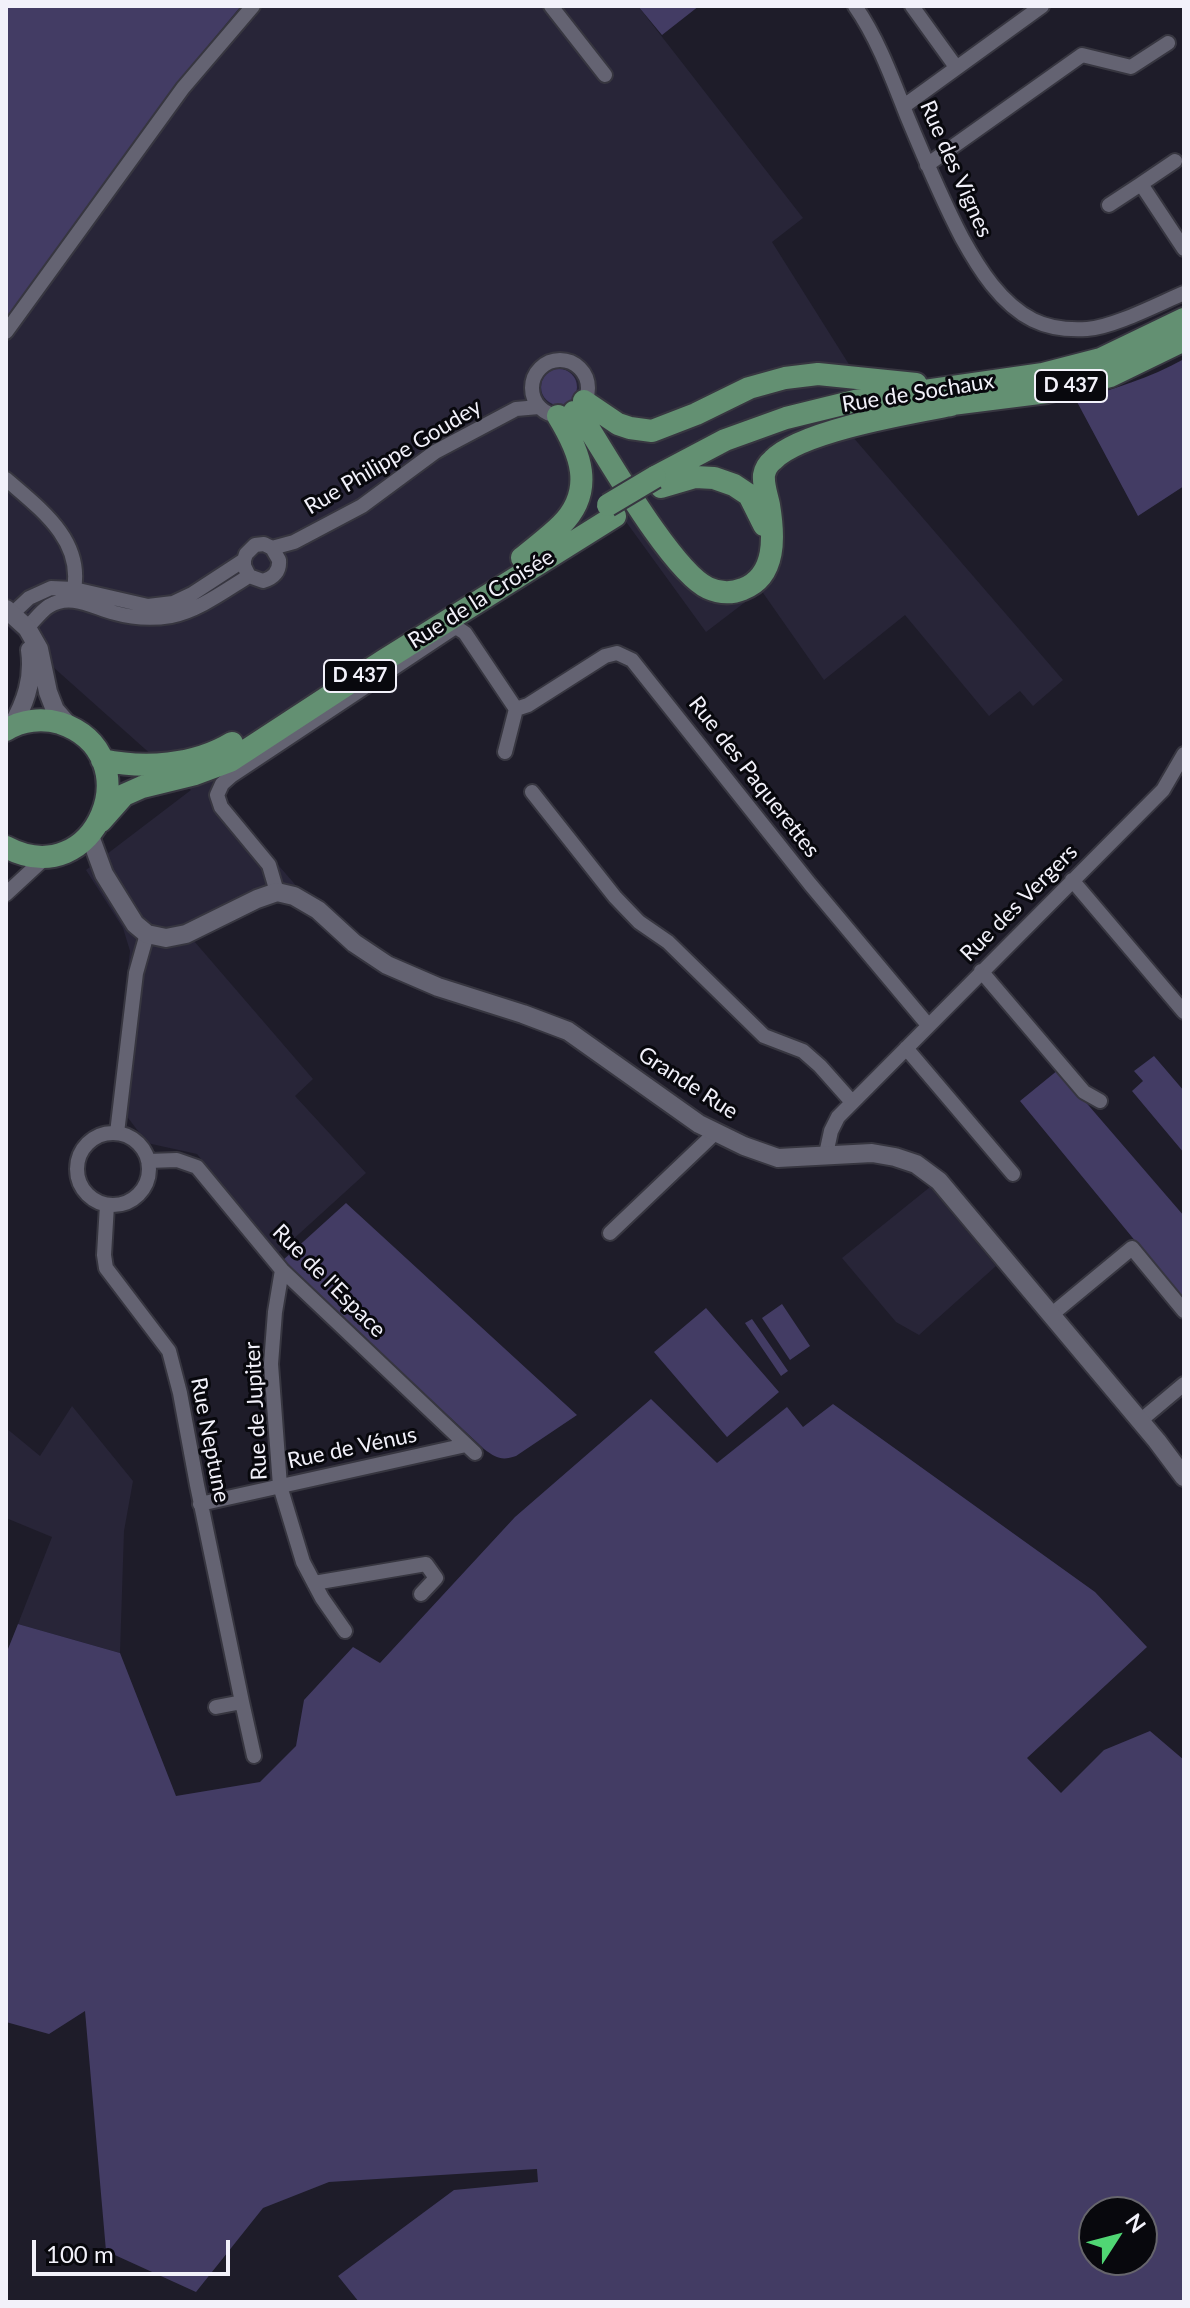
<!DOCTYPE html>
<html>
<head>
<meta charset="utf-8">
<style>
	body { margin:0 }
	#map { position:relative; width:1190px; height:2308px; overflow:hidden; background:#1e1c29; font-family:Lato,sans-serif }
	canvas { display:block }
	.frame { position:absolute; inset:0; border:8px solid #f2f1fa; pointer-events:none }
	.north { position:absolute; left:1078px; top:2196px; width:80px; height:80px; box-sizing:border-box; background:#08080d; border:2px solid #66656c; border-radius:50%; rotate:54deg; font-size:22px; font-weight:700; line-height:32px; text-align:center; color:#f2f1fa }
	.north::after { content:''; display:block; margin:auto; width:28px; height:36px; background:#50d674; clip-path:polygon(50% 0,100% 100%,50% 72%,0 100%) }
	.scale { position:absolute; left:32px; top:2240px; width:198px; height:36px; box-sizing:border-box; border:4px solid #f2f1fa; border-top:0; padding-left:10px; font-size:24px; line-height:28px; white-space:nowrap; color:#f2f1fa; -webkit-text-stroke:6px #08080d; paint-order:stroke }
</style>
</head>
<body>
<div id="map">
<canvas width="1190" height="2308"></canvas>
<div class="frame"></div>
<div class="north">N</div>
<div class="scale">100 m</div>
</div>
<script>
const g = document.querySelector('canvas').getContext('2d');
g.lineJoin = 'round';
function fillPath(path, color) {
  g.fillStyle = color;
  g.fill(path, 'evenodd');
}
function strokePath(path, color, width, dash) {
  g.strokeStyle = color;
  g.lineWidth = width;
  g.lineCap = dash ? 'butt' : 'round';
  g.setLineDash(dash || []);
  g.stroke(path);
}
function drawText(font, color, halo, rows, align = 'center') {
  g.font = font + ' Lato,sans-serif';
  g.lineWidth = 6;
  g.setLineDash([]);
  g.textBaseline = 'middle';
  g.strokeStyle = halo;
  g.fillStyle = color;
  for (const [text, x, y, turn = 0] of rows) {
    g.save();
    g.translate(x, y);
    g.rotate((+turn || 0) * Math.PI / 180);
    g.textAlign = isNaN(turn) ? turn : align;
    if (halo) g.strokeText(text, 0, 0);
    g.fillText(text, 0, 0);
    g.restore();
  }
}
fillPath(new Path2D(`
	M241,6H638L803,218L772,242L850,366L852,436L1063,680L1033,706L1020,691L989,716L905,615L824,680L761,590L706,632L624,519L214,791L299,889L194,941L313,1079L295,1096L366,1173L278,1253L197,1154L147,1143L113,1098L130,951L123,928L86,870L191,790L6,625V320L174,87Z
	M930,1187L996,1266L919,1335L896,1322L842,1258Z
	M72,1406L133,1481L124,1531L120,1653L18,1624L52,1537L6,1518V1428L40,1456Z`), '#282538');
fillPath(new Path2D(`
	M6,6H241L174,87L6,320Z
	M638,6H699L662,35Z
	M1184,359V486L1138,516L1076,400C1113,389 1150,378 1184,359Z
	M541 387a18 18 0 1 1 36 0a18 18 0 1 1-36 0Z
	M1154,1056L1184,1091V1153L1132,1091L1143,1081L1134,1071Z
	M1058,1070L1184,1216L1183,1299L1020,1101Z
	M346,1203L577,1415L516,1456C502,1461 496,1458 484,1449L282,1261Z
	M782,1304L810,1346L790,1360L762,1318Z
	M706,1308L779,1392L727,1437L654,1352Z
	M752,1319L788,1371L781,1376L745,1323Z
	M651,1399L717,1463L787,1407L803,1427L833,1404L1095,1592L1147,1647L1027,1758L1061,1793L1104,1750L1150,1731L1184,1760V2302H359L338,2276L454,2190L538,2182L537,2169L329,2182L263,2208L196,2292L106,2251L85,2011L49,2034L6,2022V1654L18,1624L120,1653L176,1796L260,1782L296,1746L304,1700L353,1647L380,1663L515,1517ZM1142,2212V2260H1094V2212Z`), '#433c64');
const minor = new Path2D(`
	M551,6L605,75
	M855,6C878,39 892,78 907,116C924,157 941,198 962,238C979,269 1001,304 1033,320C1049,328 1070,330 1087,329C1114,327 1158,304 1184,293
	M912,6L956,67
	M904,106L1042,6
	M927,165L1082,55L1131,67L1168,43
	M1141,184L1175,161
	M1109,205L1141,184L1184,249
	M6,332L183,88L253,6
	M532 388a28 28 0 1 1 56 0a28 28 0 1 1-56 0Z
	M6,479C39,508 83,539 74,589
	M272,548L279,560C280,571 274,578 263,581L249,576L244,566V560L246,554L255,545L264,544L272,548L294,542L362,506L435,452L516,409L539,407
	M12,614L29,598L51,588L74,589L148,606L173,603L192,594L244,560
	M27,628C34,621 41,611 49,606C71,592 94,608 115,613C133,618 153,619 171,616C198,611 226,590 249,576
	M516,709L528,705L605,656L617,653L632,660L810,884L928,1025
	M505,752L516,709
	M532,792L615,897L639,922L668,942L764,1036L803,1051L820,1066L852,1102
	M1072,880L1184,1012
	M277,892L269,865L221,807L217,795L222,784L231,776L454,628L459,629L465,633L516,709
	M6,894L46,857
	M981,971L1084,1092L1100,1101
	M906,1048L1013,1174
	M117,1133L136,973L147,934
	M77 1169a36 36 0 1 1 72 0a36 36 0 1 1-72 0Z
	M826,1154L831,1131L838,1117L1163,790L1184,754
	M148,1161L177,1160L197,1167L282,1270L475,1453
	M107,1205L104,1255L106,1268L169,1351L180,1393L197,1485L242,1702
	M610,1233L715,1133
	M282,1270L275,1312L271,1364L280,1486L303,1562L322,1598L345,1631
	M1051,1315L1132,1248L1184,1311
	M1140,1421L1184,1384
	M200,1504L466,1445
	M314,1583L426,1564L436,1578L421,1594
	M216,1707L242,1702L254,1756`);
const tertiary = new Path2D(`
	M6,609L27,628L39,649L48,692L55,710L69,726
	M12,726C26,702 34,678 30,650
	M90,836L104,874L135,924L147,934L166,938L186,934L257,899L277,892L294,896L318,910L354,943L387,965L438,987L523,1014L568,1031L699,1124L744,1146L778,1158L872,1153L895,1157L916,1164L939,1181L1157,1441L1184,1477`);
const primary = new Path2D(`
	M584,401L618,424L630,428L652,431L696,414L749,388L785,378L818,374L916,384
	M936,406L1047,392L1110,376L1184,340
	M574,412L586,424C609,460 673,572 708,588C719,593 731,594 743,589C777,576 774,535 769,505C767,495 763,485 764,475C765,469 768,464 773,460C801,431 909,413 951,405
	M655,477L725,440L786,418L855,401L1043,374L1101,359L1184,319
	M661,487L695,477L714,478L734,485L749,495L764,525
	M522,558C535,547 549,537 561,525C596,490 580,452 558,416
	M6,730C22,720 42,718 60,723C153,754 96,895 6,847
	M102,760C144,769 194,766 232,743
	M101,821L124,795L142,787L195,774L230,761L383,661L615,516`);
strokePath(minor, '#373640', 18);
strokePath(tertiary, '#373640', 22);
strokePath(primary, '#373640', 26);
strokePath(minor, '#646372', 14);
strokePath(tertiary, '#646372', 18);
strokePath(primary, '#639072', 22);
const primaryBridge = new Path2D(`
	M608,505L655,477`);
strokePath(primaryBridge, '#373640', 26, []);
strokePath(primaryBridge, '#639072', 22);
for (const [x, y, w] of [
	[1071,386,72],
	[360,676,72]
]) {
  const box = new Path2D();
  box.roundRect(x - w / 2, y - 16, w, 32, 6);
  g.fillStyle = '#08080d';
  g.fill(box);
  strokePath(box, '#f2f1fa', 2);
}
drawText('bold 20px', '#f2f1fa', null, [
	["D 437",1071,386],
	["D 437",360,676]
]);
drawText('22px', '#f2f1fa', '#08080d', [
	["Rue des Vignes",956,169,66],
	["Rue de Sochaux",918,393,-9],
	["Rue Philippe Goudey",393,457,-31],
	["Rue de la Croisée",481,599,-32],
	["Rue des Paquerettes",754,777,52],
	["Rue des Vergers",1019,903,-45],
	["Grande Rue",688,1083,33],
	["Rue de l'Espace",329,1281,45],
	["Rue de Jupiter",256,1411,-93],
	["Rue Neptune",210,1440,79],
	["Rue de Vénus",352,1448,-12]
]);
</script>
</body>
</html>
